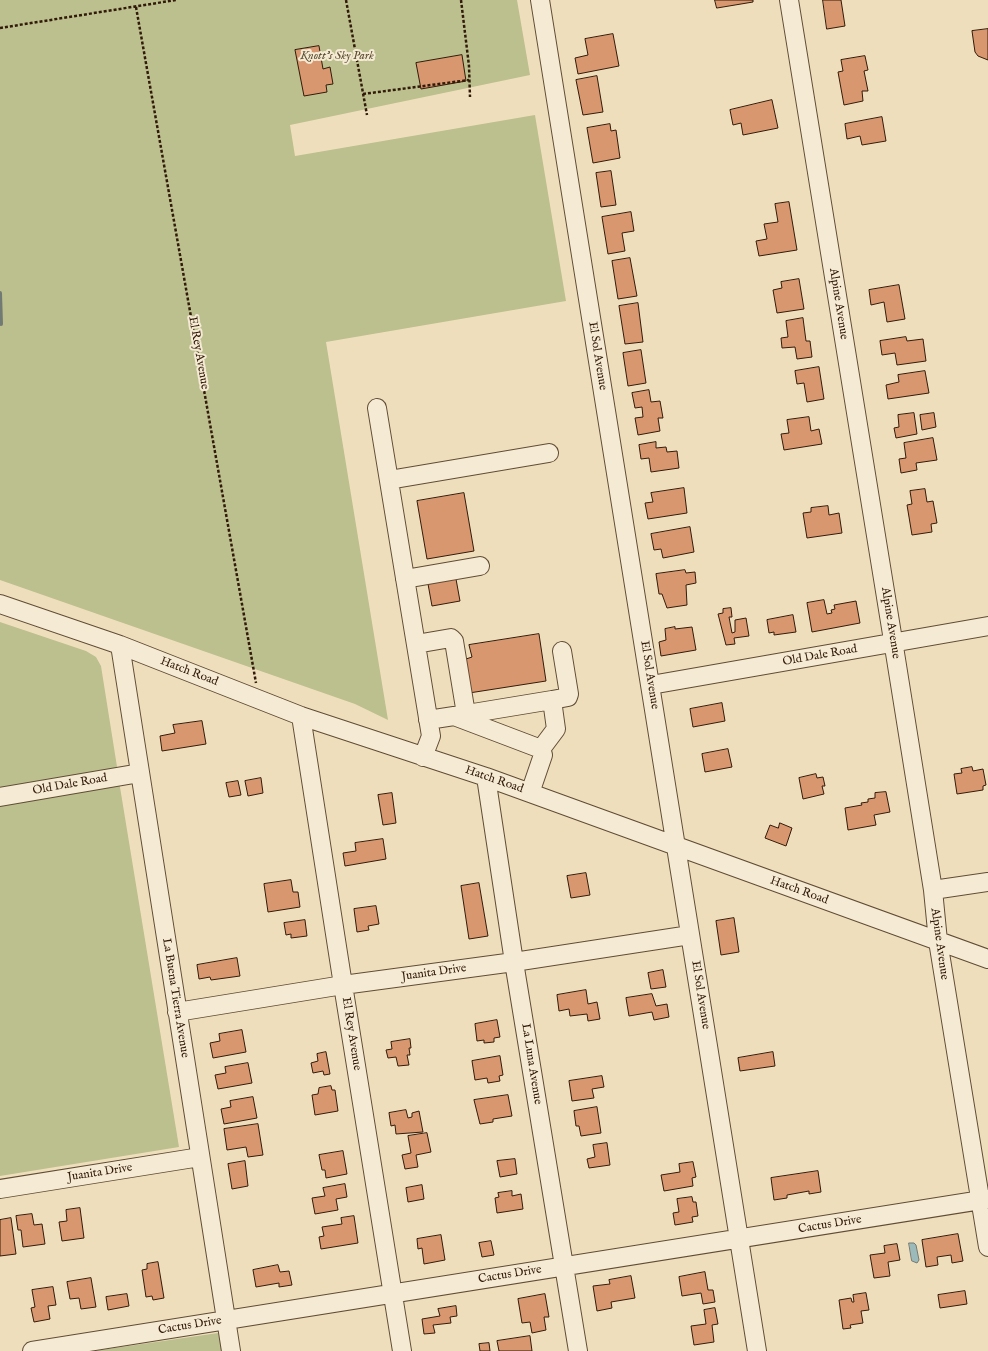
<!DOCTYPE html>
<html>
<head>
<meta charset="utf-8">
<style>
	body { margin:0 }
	canvas { display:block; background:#efdebc }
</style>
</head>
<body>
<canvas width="988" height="1351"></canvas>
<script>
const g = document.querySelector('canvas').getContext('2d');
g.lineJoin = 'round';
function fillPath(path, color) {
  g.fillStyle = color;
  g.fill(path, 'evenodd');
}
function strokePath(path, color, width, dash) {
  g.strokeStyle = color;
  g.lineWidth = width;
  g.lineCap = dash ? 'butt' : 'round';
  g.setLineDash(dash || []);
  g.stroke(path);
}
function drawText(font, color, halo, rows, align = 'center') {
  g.font = font + ' "IM FELL English",serif';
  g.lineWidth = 4;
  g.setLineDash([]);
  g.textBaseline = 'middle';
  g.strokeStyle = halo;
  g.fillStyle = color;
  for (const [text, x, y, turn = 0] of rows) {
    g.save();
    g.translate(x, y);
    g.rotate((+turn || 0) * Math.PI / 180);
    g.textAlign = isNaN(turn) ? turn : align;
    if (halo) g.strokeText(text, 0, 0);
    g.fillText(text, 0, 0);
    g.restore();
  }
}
fillPath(new Path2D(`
	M0,0H517L530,75L290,125L295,156L535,115L566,301L326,342L388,720L355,704L0,580Z
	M0,622L86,651L96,657L101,666L118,773L0,792Z
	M119,781L179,1147L0,1176V802Z
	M218,1333L222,1351H94Z`), '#bcc08e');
const water = new Path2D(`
	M909,1243H914L916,1245L919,1260L917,1263L912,1261Z`);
fillPath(water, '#9dbaba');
strokePath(water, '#727a74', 1);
strokePath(new Path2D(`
	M0,293L1,324`), '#727a74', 4);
const building = new Path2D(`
	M715,0H753V2L717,8Z
	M823,0H841L845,26L827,29Z
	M988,29V60L978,56L975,52L972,31Z
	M613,34L619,66L578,74L575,58L588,55L585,39Z
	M319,46L323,69L330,67L333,84L326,85L327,92L304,96L295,50Z
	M462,55L466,81L421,89L416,63Z
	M865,56L868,70L864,71L868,91H862L863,101L844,105L838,72L843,71L841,60Z
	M597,76L603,112L583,115L576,80Z
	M772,100L778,128L743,135L741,123L733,125L730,110Z
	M882,117L886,141L862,145L860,136L847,139L845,124Z
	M610,124L611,131L616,130L620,158L593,163L587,128Z
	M611,171L616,205L601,207L596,173Z
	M789,202L797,250L759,256L756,241L767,239L764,224L778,222L775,204Z
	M631,212L634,231L622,233L625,251L608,254L602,217Z
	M630,258L637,296L618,299L612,261Z
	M799,279L804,309L777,313L773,290L782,288L781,282Z
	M899,285L905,319L887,322L884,302L871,305L869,290Z
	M638,303L643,342L625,344L619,306Z
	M803,318L806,341H810L812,357L797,359L795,347L782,348L781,338L788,337L786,321Z
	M906,337L907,341L923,339L926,361L897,365L895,353L882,355L880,341Z
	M641,350L646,383L628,386L623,353Z
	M819,367L824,399L807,402L804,383L797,384L795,371Z
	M925,371L929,393L888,399L886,385L899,382L898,375Z
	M649,390L651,402L660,401L663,418H658L660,431L638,435L635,418L643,417L642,407L635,408L632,393Z
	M914,413L917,434L896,438L894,428L899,427L898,415Z
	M934,413L936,427L922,430L920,415Z
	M809,417L811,431L819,429L822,444L784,450L781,434L789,433L787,420Z
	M933,438L937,460L916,463L917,470L901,473L899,459L906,458L904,443Z
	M656,442V448L666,447L667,452L677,451L679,468L651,472L649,458L641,459L639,445Z
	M684,488L687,513L648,519L645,503L653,502L651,493Z
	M925,489L927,502L933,501L937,523L931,524L932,532L912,535L907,505L912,504L910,491Z
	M464,493L474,551L427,559L417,501Z
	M828,506L829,515L839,513L842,533L807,538L803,513L811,512V508Z
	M690,527L694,552L663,558L661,549L654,550L651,534Z
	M685,570L686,573L695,572L696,583L686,585L687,605L667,608L662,594H659L656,574Z
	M456,579L460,601L432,606L428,584Z
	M824,600L827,614L832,613L831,610L835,609L834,605L856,601L860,623L812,632L807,603Z
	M731,608L732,617H729L732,633L735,632V620L746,618L749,636L734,638L735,644L726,645L718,614L723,613V609Z
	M793,615L796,632L774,635V632L769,633L767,620Z
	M675,627V629L692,627L696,650L661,656L659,642L666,640L665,629Z
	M539,634L546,681L469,693L463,660L472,657L469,645Z
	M722,703L725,721L693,727L690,709Z
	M202,721L206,744L162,751L160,736L175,733L173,725Z
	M728,749L732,767L705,772L702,754Z
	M972,767L973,771L983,769L986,785L983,786V790L957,794L954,774L962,773L961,769Z
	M816,774L817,778L823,777L825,786H822L824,794L803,799L799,778Z
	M261,778L263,793L248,796L245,781Z
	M238,781L241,795L229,797L226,783Z
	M886,792L890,812L874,815L876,825L848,830L845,808L862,805L861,803L868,802V799L875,798V793Z
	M392,793L396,823L383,825L378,795Z
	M780,823L792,828L786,846L765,838L770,825L778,828Z
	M383,839L386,859L345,866L343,853L356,851L355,843Z
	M586,873L590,895L571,898L567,876Z
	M291,880L293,892H298L300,907L268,912L264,884Z
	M479,883L488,936L469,939L461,886Z
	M376,906L379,924L368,926L369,930L357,932L354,909Z
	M734,918L739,952L721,955L716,921Z
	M305,920L307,936L291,938V934L286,935L284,923Z
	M237,958L240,976L211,980L210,977L199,979L197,965Z
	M663,970L666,987L651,989L648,973Z
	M586,990L588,1004L597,1002L600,1019L588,1021L587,1014L570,1016L569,1009L559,1011L557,995Z
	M652,994L656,1006L667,1004L669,1017L654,1020L652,1012L629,1016L626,998Z
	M497,1020L500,1037L494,1038V1042L484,1043V1040L477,1041L475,1024Z
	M242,1030L246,1052L213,1058L210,1043L220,1041L219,1034Z
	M410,1039L411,1048H409L410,1055H407L409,1065L398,1066L396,1057L388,1058L386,1050L392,1049L391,1042Z
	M326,1052L330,1074L324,1075L323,1071L313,1073L311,1063L318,1061L317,1054Z
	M773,1052L775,1066L740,1071L738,1058Z
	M500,1056L503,1075L499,1076L500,1081L488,1083L487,1078L475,1080L472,1061Z
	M248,1063L252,1083L218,1089L215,1075L226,1073L225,1067Z
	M602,1076L604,1087L592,1089L594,1098L572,1101L569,1081Z
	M331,1086L332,1090H335L338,1111L315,1115L312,1095L318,1094L319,1088Z
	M508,1095L512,1116L493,1119V1122L480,1124L474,1100Z
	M253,1097L257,1118L224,1124L221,1109L231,1107L230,1101Z
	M597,1107L601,1133L581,1136L579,1126H576L574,1111Z
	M406,1110L408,1118L412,1117V1113L419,1111L423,1132L396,1134L395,1125L391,1126L389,1113Z
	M258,1124L263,1155L248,1157L246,1147L227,1150L224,1129Z
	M427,1133L431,1152L416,1155L418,1167L405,1169L402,1155L411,1153L408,1136Z
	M607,1143L610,1165L589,1168L587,1159L595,1157L593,1145Z
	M343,1151L347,1174L326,1178L325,1170H322L319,1155Z
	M515,1159L517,1174L500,1177L497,1161Z
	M245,1161L248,1186L232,1189L228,1164Z
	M693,1162L696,1177L692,1178L693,1186L664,1191L661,1175L680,1172L679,1164Z
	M818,1171L821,1192L809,1194V1191L787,1195V1198L774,1200L771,1178Z
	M345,1184L347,1197L336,1199L338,1210L315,1214L312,1198L325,1196L323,1188Z
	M422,1185L424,1199L408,1202L406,1188Z
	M512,1191V1196L521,1194L523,1209L497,1213L495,1198L499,1197L498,1193Z
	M692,1197L693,1202H696L698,1216L692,1217L693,1222L675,1225L673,1213L679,1212L677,1199Z
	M80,1208L84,1238L62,1241L59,1222L67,1221L66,1210Z
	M32,1214L34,1225L42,1224L45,1244L23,1247L21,1230H18L16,1216Z
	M354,1216L358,1243L321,1249L319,1237L324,1236L322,1227L342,1224L341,1218Z
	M11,1218L16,1254L0,1256V1220Z
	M958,1234L963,1261L952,1263L951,1255L937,1257L938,1265L926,1267L922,1240Z
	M441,1235L445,1260L424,1264L422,1248L418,1249L417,1239Z
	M491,1241L494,1255L482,1257L479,1243Z
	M897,1244L900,1260L888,1262L890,1276L874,1278L870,1255L885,1253L884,1246Z
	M158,1262L164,1298L153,1300L152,1296L146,1297L142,1270L147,1269V1264Z
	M278,1265L280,1272L289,1271L292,1285L279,1287V1283L256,1287L253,1270Z
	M705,1272L708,1290H713L715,1302L703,1304L701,1293L682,1296L679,1277Z
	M631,1276L635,1298L611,1302L612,1308L597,1311L593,1286L610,1284L609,1280Z
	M91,1278L96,1307L81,1309L79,1298L70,1299L67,1282Z
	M53,1287L56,1305L48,1306L50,1319L34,1322L31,1308L35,1307L32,1290Z
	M965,1291L967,1304L940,1308L938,1295Z
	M866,1293L869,1310L861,1311L863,1323L850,1325L851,1328L843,1329L839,1300L851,1298L852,1302H854L853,1295Z
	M127,1294L129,1306L108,1310L106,1297Z
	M545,1294L549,1317H544L546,1330L532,1333L530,1322L522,1323L518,1299Z
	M456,1306L457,1316L450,1317L451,1323L433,1325L435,1333L424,1334L422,1319L440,1316L438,1309Z
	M715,1308L718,1324L712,1325L714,1342L694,1345L691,1326L706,1324L704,1310Z
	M530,1336L532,1351H499L497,1341Z
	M489,1343L490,1351H480L479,1344Z`);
fillPath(building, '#d9976f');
strokePath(building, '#321b0a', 1);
const minor = new Path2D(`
	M540,0L757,1351
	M789,0L891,628L933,890L938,941L988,1247
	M377,408L431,736L423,757
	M389,480L549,453
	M405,579L480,566
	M0,604L120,645L301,716L486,777L988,959
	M416,644L451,638L454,641L466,714
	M120,645L231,1351
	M651,685L988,626
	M552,700L568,697L569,694L562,651
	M301,716L343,985L402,1351
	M455,716L552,700L556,729L541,749
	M428,720L454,716L541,749L543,755L530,793
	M486,777L514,962L578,1351
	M0,797L140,773
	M933,890L988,882
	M177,1012L343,985L514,962L690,935
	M0,1189L200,1157
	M32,1351L988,1199`);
strokePath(minor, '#614c36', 20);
strokePath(new Path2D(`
	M346,0L367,115
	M461,0L469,66L470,97
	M136,7L256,683
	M0,28L176,0
	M363,94L469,80`), '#321b0a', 2.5, [3, 2]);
strokePath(minor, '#f5ead3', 18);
drawText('italic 12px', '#5b4d32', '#f5ead3', [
	["Knott's Sky Park",337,57]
]);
drawText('12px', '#321b0a', '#f5ead3', [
	["Alpine Avenue",838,304,81],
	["El Rey Avenue",198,353,80],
	["El Sol Avenue",597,356,81],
	["Alpine Avenue",890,623,81],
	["Old Dale Road",820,656,-10],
	["Hatch Road",189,672,21],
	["El Sol Avenue",649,675,81],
	["Hatch Road",494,780,19],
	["Old Dale Road",70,785,-10],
	["Hatch Road",799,891,20],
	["Alpine Avenue",939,944,82],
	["Juanita Drive",434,973,-8],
	["El Sol Avenue",700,995,81],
	["La Buena Tierra Avenue",175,998,81],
	["El Rey Avenue",351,1034,81],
	["La Luna Avenue",531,1064,81],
	["Juanita Drive",100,1173,-9],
	["Cactus Drive",830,1225,-9],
	["Cactus Drive",510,1275,-9],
	["Cactus Drive",190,1326,-9]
]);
</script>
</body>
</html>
